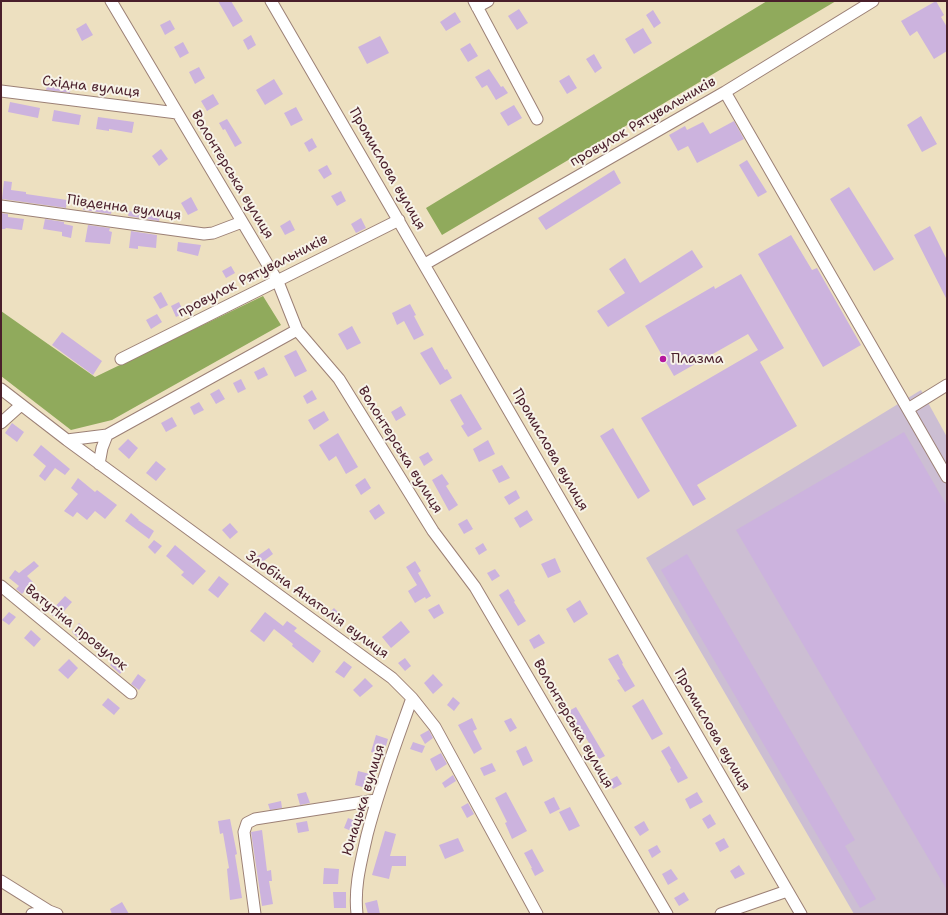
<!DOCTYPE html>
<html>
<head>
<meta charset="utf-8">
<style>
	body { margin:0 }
	#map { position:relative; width:948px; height:915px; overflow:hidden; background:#ede0c0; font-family:"Shantell Sans",sans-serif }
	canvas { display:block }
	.frame { position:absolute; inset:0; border:2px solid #4a1f2b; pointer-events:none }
</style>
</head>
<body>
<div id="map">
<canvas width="948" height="915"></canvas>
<div class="frame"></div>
</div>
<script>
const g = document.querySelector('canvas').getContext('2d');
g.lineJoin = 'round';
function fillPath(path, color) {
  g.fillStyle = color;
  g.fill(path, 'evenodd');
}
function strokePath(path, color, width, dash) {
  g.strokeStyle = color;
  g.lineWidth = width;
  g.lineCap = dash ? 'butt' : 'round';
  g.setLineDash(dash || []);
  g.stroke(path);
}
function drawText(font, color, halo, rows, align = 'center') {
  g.font = font + ' "Shantell Sans",sans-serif';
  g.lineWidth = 4;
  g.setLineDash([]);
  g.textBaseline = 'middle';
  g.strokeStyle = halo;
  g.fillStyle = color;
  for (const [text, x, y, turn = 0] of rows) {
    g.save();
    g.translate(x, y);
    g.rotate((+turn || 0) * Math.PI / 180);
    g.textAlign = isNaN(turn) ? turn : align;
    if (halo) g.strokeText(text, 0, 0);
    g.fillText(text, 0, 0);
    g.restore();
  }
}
fillPath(new Path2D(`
	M921,390L947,437V914H854L646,558Z`), '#ccbed3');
fillPath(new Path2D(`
	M767,1H836L442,235L426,208Z
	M263,296L281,325L112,420L71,430L1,376V311L95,377Z`), '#90aa5c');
fillPath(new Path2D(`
	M218,1H231L243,21L233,27Z
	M936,1L944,15L941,17L947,27V51L934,59L917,31L910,36L901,21Z
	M519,9L528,23L517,30L508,16Z
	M653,10L661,23L654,28L646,15Z
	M455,12L461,22L446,31L440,22Z
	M170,20L175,29L165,35L160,25Z
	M86,23L93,35L82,41L76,29Z
	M643,28L652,43L634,54L625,39Z
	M251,35L256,45L248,50L243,40Z
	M380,36L389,53L367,64L358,47Z
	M183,42L189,53L180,58L174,47Z
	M470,43L478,56L468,62L460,49Z
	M594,54L602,68L595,73L586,59Z
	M199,67L205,78L195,84L189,72Z
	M489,69L501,87L503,86L508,93L496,100L487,85L482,88L475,77Z
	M569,75L577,88L567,94L559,81Z
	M274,79L283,94L265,105L256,90Z
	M48,82L63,85V83L71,84L70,93L46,90Z
	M213,94L219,104L207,111L201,101Z
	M10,102L40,108L38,118L8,112Z
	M514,105L522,118L508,126L500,113Z
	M296,107L303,120L291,126L284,113Z
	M54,110L81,115L79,125L52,121Z
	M921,116L937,144L922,152L907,125Z
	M98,117L134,122L132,133L109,129V131L96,129Z
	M227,119L242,143L235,147L225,129L223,130L219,123Z
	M734,121L744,139L697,163L688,146L678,151L669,135L685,126L687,130L703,122L710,134Z
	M312,138L317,147L309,152L304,143Z
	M161,149L168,159L159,166L152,156Z
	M747,160L767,192L758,197L739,165Z
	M327,165L332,174L324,179L318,170Z
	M614,170L621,183L546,230L538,218Z
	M4,181L12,182L11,190L26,192V194L67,200L66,208L2,199Z
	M849,187L894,259L874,271L830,199Z
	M341,191L346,201L337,206L331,196Z
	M191,197L198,210L188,215L181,203Z
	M84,205L112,209L111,214L83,210Z
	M129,211L160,216L159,221L128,216Z
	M1,213L8,214V217L24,219L22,230L6,228L5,229H1Z
	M361,218L366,228L356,233L351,224Z
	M45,219L64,222V224L73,226L71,238L62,236V232L43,229Z
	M290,220L295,230L285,235L280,226Z
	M88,225L110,228L109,231L112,232L110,244L85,242Z
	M930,226L947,260V300L914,235Z
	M131,231L157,235L156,248L138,246V249L129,248Z
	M791,235L812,270L817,268L861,345L823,367L758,254Z
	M178,242L201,245L198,256L177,251Z
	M692,250L703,267L608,327L597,311L625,293L609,269L625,258L640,283Z
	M231,266L235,273L226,278L222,271Z
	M741,274L784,348L760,362L797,426L697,485L706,499L693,506L641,418L758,350L748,334L674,376L645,326L714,286L715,289Z
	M161,292L168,305L160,309L153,297Z
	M179,302L184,313L176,317L171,306Z
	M410,304L416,315L414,316L424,335L414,340L404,321L397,325L392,313Z
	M157,314L162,322L151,329L146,320Z
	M352,326L361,343L347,350L338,334Z
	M62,332L102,361L93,375L52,345Z
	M432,347L445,370L447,369L452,378L440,385L420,353Z
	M296,350L307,371L295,377L284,356Z
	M264,367L268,375L258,380L254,372Z
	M241,379L246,389L238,393L233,383Z
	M219,389L225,399L216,404L210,394Z
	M312,390L317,399L307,404L303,396Z
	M461,394L482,429L468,437L461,426L464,424L450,400Z
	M199,402L204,410L194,415L190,407Z
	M401,406L406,415L396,421L391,412Z
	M324,411L329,420L314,430L308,420Z
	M172,417L177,426L166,432L161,423Z
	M12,423L24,432L17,442L5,433Z
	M613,428L650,491L638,499L600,436Z
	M904,432L947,506V890L736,530Z
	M338,433L358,467L346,474L336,456L329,461L319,445Z
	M128,439L138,448L129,459L118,449Z
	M488,440L495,454L479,462L473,449Z
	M41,445L70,469L65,475L55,468L45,481L39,476L46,466L33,455Z
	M428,452L433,460L424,466L419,457Z
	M156,461L166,469L156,481L146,473Z
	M502,465L510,478L499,483L492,470Z
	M442,474L449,484L446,486L458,505L449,511L432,480Z
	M78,478L95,492L97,490L117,505L105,519L95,511L87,520L77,512L73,517L64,511L78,494L71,488Z
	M365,478L371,488L361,495L355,485Z
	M516,490L520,498L509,505L504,497Z
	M379,504L385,513L375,520L369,511Z
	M527,510L533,520L520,528L514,518Z
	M131,513L139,520H138L154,531L149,539L125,521Z
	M467,519L473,529L464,534L458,524Z
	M230,523L238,532L230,539L222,530Z
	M154,540L162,546L155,554L148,547Z
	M483,543L487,550L479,555L475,548Z
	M175,545L206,571L193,585L181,575L184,572L166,556Z
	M269,548L273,554L257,566L252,560Z
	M687,554L855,840L845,846L876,899L860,908L661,570Z
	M555,558L561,572L548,578L541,564Z
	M34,561L39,566L27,576L33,582L22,594L16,589L19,586L9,578L15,570L19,573Z
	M415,561L421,571L418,573L431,596L426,599L425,597L415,603L408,591L417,585L406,567Z
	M495,569L500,576L492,581L487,573Z
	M219,576L229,584L218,598L208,590Z
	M508,589L515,601L514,602L526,621L518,626L499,595Z
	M65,596L72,602L57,619L49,613Z
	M580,600L588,614L574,623L566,609Z
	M439,604L444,613L434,619L428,610Z
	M334,608L340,614L332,622L326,616Z
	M9,612L16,617L9,625L2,620Z
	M265,612L283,626L287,621L297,628L294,631L321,651L313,663L292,646L293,644L274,629L264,642L250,631Z
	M401,621L410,632L391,648L382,637Z
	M79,623L86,630L78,638L72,632Z
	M31,630L41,639L34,647L24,638Z
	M539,634L545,643L534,649L529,640Z
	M618,654L623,663L622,664L635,686L625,692L617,680L620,679L608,659Z
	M117,656L128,665L120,674L110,665Z
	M405,658L411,666L405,671L398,663Z
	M69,659L78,668L68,679L58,670Z
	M344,661L352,667L344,678L335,672Z
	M138,674L146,680L139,690L131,684Z
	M433,674L443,685L433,694L424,683Z
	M365,678L373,686L360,697L353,690Z
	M453,697L460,703L454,711L447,705Z
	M108,698L120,708L114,715L102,705Z
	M643,699L663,734L652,740L632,706Z
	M576,707L605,756L599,759L586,738L583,740L567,712Z
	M472,718L477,729L473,731L482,749L474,754L458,725Z
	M511,718L517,728L510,732L504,721Z
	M429,730L433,738L425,744L420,735Z
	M376,735L388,739L383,756L371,752Z
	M413,742L425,746L422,753L410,749Z
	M526,746L533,761L523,766L516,751Z
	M669,746L688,778L678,783L670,769L671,768L661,751Z
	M441,753L447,764L436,771L430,759Z
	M492,763L496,771L484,776L480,768Z
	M358,771L370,774L366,788L355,785Z
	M453,775L456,781L445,788L442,783Z
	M617,776L622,784L613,789L608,781Z
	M306,792L310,803L300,805L297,794Z
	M506,792L527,831L512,839L505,823L507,822L495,798Z
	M697,792L703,802L690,809L685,799Z
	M554,797L560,809L550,814L544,802Z
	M281,801L282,808L270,810L268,804Z
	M468,803L474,814L467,818L461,807Z
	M570,807L580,826L569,831L559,812Z
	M710,814L716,824L708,829L702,819Z
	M348,818L358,822L354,832L344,828Z
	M230,819L237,854L235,855L242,898L230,900L227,869L229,868L223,833L220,834L218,821Z
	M307,821L309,831L298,833L296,823Z
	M644,821L649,830L640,836L634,827Z
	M262,830L267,871L271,870L272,881H269L273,904L262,906L251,832Z
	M385,831L396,834L390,856H406V866H392L389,879L372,875Z
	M458,838L464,851L445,859L439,845Z
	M724,838L729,847L720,852L715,843Z
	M657,845L661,852L652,858L648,850Z
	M532,849L544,871L535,876L531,868H532L524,853Z
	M739,865L745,874L735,879L730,871Z
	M324,868L339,869L338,884H323Z
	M671,869L678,879L668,885L662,874Z
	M333,892H346V908H334Z
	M684,892L689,900L679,906L674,898Z
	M377,900L380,914H368L365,903Z
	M122,902L129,914H112L110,909Z`), '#ccb3de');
const minor = new Path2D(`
	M111,1L278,282L297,330L339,379L433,531L475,587L667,914
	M271,1L801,914
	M474,1L537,119
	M477,7L488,1
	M1,91L177,113
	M725,92L947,477
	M1,206L204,234L213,233L242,222
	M425,264L725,92L873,1
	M121,359L399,220
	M1,389L67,440L392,678L412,698L435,727L537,914
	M908,409L947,385
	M1,423L21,405
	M67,440L107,435L297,330
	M99,464L102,448L107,435
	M1,586L131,693
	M1,881L49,911
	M32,914L49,911L57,914
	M255,914L244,832L247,823L255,819L376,800
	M357,914C354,886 361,862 367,835C379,788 396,743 412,698
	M721,914L787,891`);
strokePath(minor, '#9c8076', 13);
strokePath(minor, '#fff', 11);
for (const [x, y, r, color] of [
	[663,359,4,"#b5179e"]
]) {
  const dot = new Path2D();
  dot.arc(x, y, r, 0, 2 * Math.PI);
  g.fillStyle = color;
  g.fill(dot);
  strokePath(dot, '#f7f3e8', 1.5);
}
drawText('14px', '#4a1f2b', '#f7f3e8', [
	["Східна вулиця",91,87,7],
	["провулок Рятувальників",643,122,-30],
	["Промислова вулиця",387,169,60],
	["Волонтерська вулиця",232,175,59],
	["Південна вулиця",124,208,8],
	["провулок Рятувальників",253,276,-27],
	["Волонтерська вулиця",400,450,58],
	["Промислова вулиця",550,450,60],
	["Злобіна Анатолія вулиця",317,605,36],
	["Ватутіна провулок",76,628,39],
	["Волонтерська вулиця",573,724,60],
	["Промислова вулиця",712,730,60],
	["Юнацька вулиця",364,800,-73]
]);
drawText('14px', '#4a1f2b', '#f7f3e8', [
	["Плазма",671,359]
], 'left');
</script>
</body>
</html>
